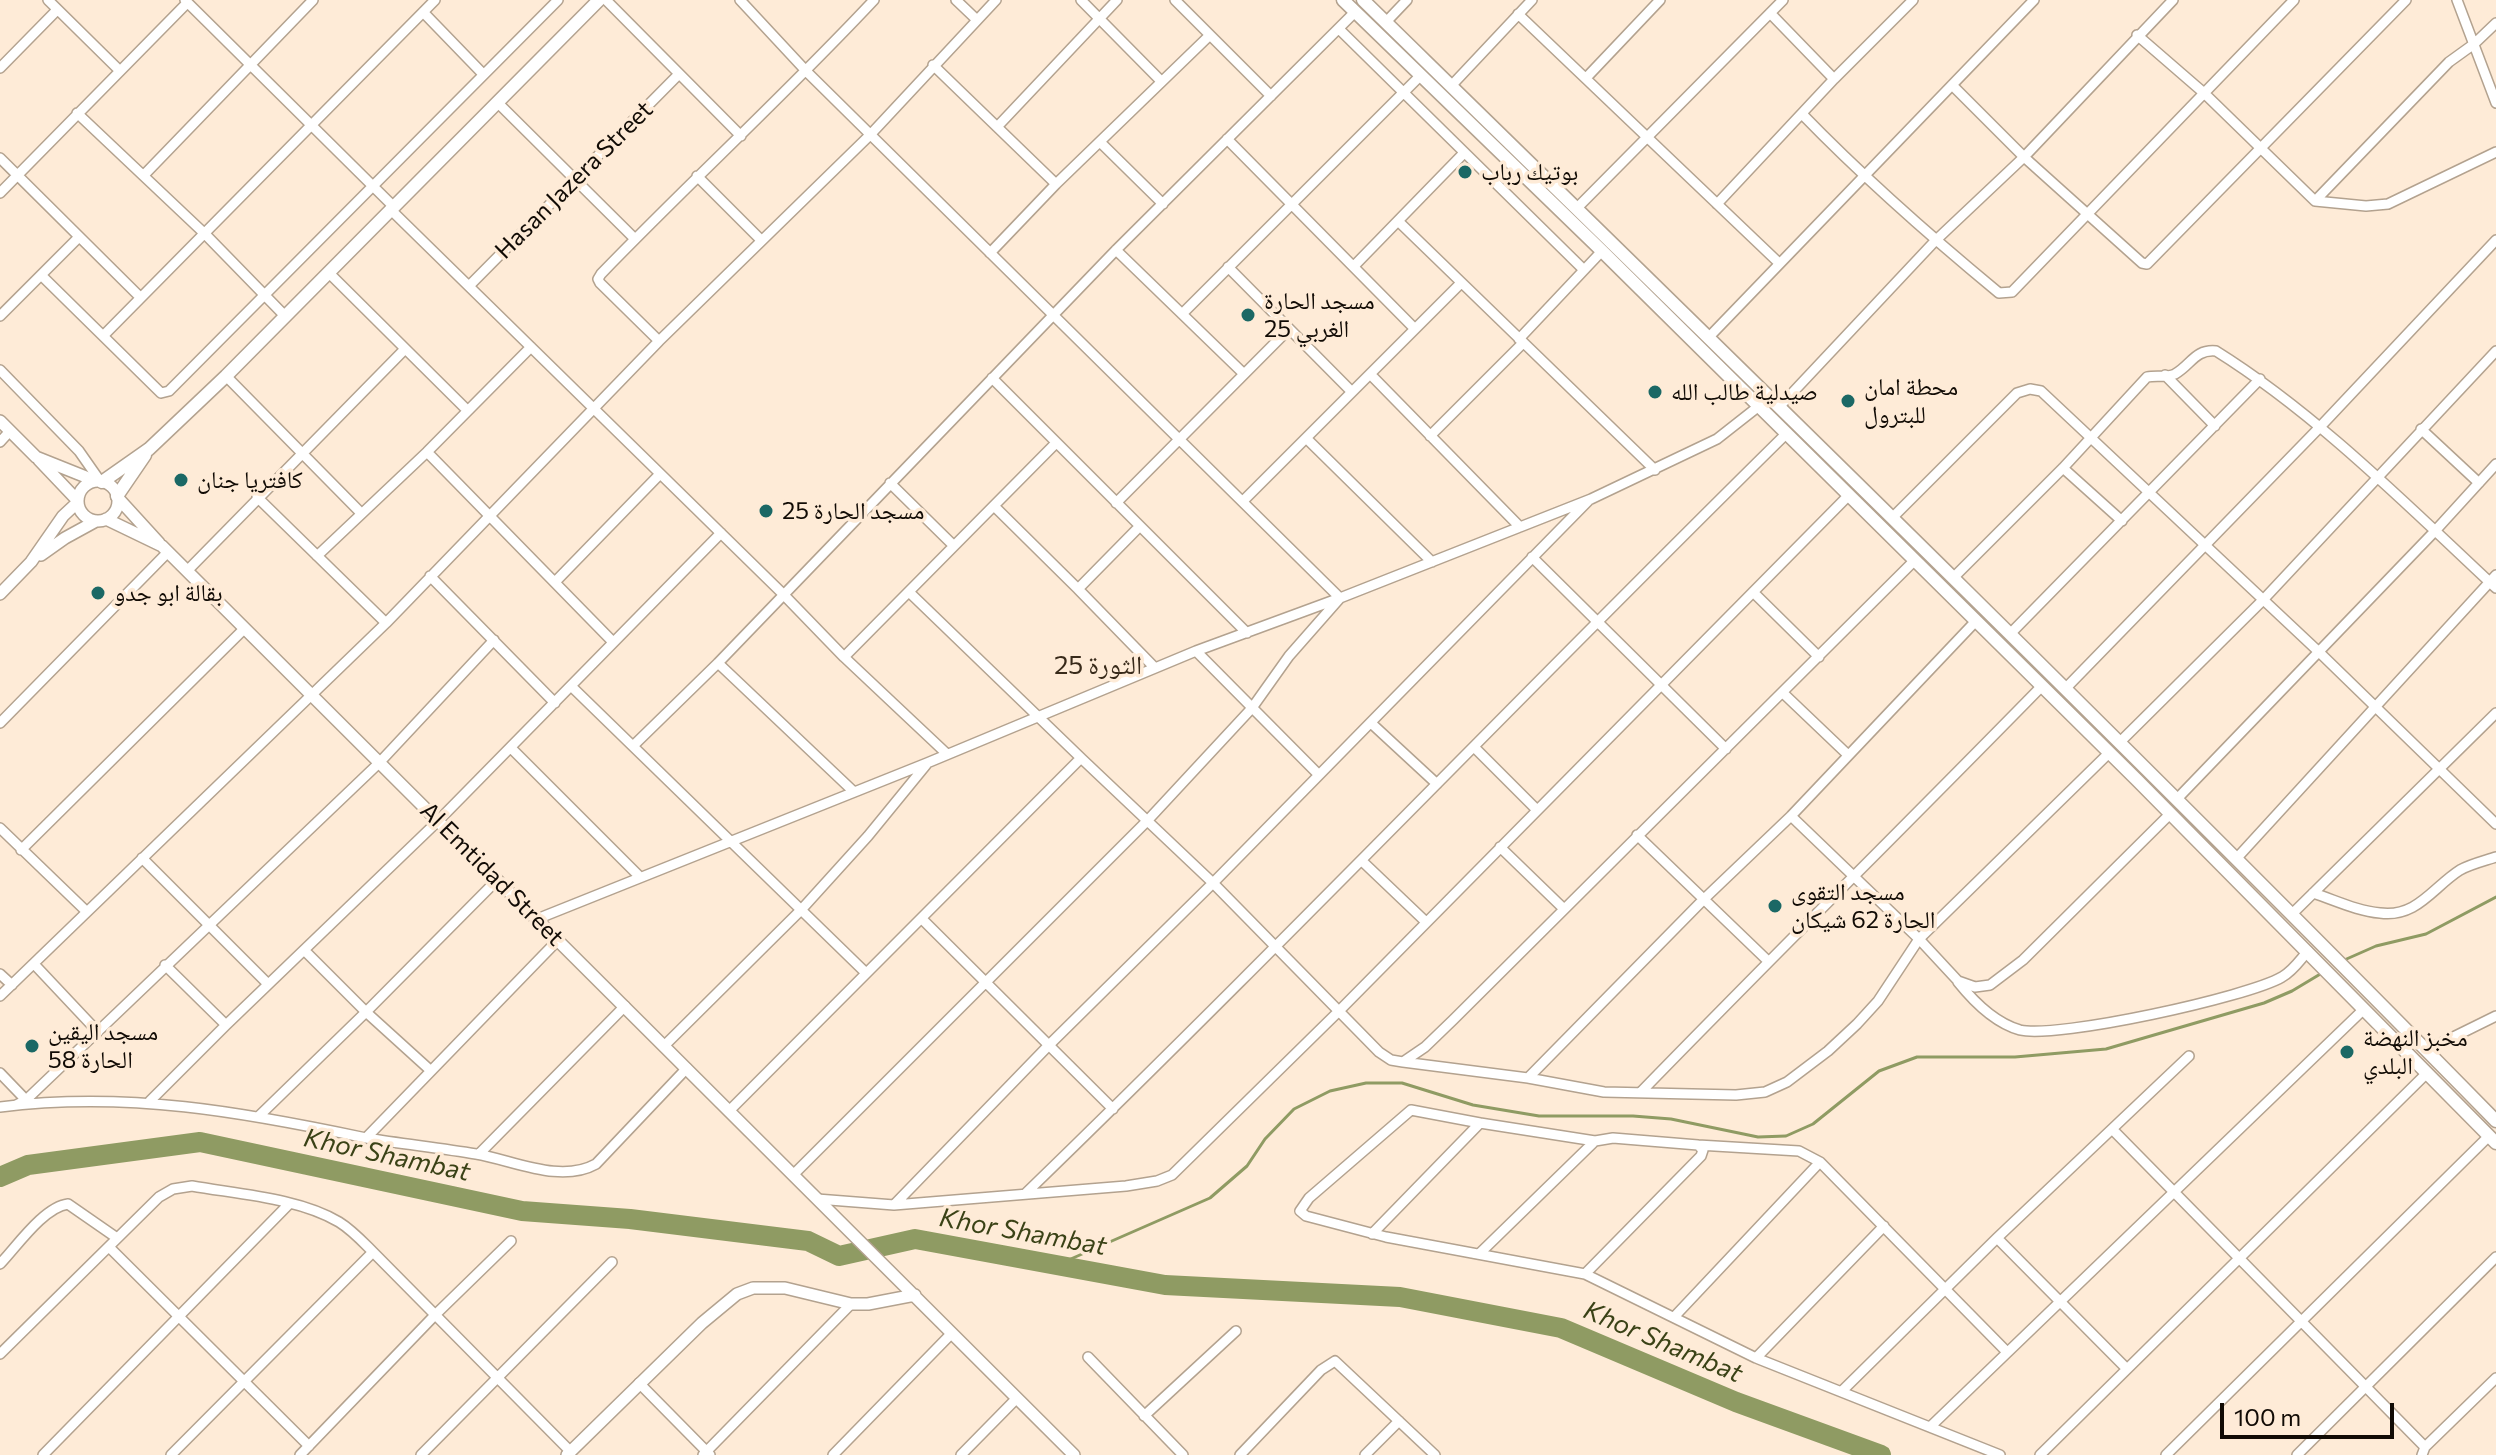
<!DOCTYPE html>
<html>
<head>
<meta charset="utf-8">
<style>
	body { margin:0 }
	#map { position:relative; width:2496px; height:1455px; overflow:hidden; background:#feebd7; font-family:Commissioner,sans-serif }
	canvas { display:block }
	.scale { position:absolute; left:2220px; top:1403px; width:174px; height:36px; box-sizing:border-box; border:4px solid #110b05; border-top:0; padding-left:10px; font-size:24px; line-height:28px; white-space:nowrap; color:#110b05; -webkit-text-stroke:6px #feebd7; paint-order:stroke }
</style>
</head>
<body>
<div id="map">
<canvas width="2496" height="1455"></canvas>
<div class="scale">100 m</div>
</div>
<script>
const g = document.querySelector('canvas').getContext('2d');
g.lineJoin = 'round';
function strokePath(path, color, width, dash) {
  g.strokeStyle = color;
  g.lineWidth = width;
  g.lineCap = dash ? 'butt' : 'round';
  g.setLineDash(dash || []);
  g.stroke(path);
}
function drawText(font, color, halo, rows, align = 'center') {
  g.font = font + ' Commissioner,"Noto Naskh Arabic",sans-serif';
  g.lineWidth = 7;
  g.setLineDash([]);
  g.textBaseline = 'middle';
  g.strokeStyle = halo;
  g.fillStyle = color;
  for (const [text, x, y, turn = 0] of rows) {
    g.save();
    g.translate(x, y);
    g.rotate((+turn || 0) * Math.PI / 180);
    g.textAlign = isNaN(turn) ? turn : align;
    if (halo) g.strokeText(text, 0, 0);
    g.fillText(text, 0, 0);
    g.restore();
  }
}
strokePath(new Path2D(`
	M2342,961L2376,946L2426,934L2496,897
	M1057,1265L1210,1198L1247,1166L1265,1139L1294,1109L1330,1091L1366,1083H1402L1473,1105L1539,1116H1633L1671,1119L1758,1137L1786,1136L1813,1124L1879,1071L1917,1057H2015L2106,1049L2264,1003L2292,991L2322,973`), '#8f9b63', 3);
strokePath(new Path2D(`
	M0,1177L28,1165L200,1142L522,1211L630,1219L808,1241L839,1256L915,1239L1165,1285L1400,1297L1561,1328L1736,1402L1881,1455`), '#8f9b63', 20);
const minor = new Path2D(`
	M48,0L119,70
	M185,0L393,206
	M606,0L741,136
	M740,0L807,72L1340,598L1289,656L1252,708L1148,820L793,1175
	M956,0L977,20
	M1081,0L1161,81
	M1175,0L1271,96
	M2457,0L2496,103
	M423,12L483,74
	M1770,13L1834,79
	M1518,14L1779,263
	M1386,22L1407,0
	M1339,29L1583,269
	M2137,35L2204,93L2315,201L2366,206L2388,204L2496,152
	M933,65L1056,184
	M0,68L57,10
	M1586,78L1660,0
	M1452,85L1532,0
	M1952,85L2024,157L2142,263L2147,264L2406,0
	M497,102L635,239
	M77,113L205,234L285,316
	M1802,114C1864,178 1930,236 1999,293L2012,292L2294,0
	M997,127L1117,0
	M1227,139L1415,329
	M1100,142L1163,204
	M0,158L140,297
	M144,175L313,0
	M697,176L761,240
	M0,193L187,3
	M2315,201L2449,62L2474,44L2496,23
	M1717,204L1834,79L1913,0
	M1578,207L1783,0
	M390,209L783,594L844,657L947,754
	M1398,221L1655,470
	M1116,250L1244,374
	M990,253L1056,184L1210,35
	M1354,266L1464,153
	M1228,267L1352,392
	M328,272L467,410
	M41,275L161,393L169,391L558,0
	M469,286L679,74
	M1182,314L1421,75
	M0,316L79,237
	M104,335L435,0
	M1709,337L2034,0
	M1519,339L1602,251
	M659,341L600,283L598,279L601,274C691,181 786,94 874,0
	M0,370L79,451L100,481
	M1371,375L1520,527
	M2165,375L2215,426
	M226,376L361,513
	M992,378L1247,633
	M1780,406L1935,241L2024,157L2173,0
	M2421,429L2479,483
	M1430,436L1523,343
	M1306,438L1432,562
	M0,442L10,431
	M427,452L613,642
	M2063,468L2122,521
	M890,483L954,546
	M257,497L386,623
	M1243,501L1461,283
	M1116,503L1289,329
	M994,506L1078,589
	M1892,518L2017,393L2030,389L2041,391L2320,653L2496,824
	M1139,527L1078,589L1155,668
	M317,556L427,452L531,347
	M1532,557L1726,749
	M187,571L405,349
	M430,576L555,703
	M1953,578L2063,468L2147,377C2156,375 2167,378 2175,374C2191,365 2195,349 2216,351C2317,414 2409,507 2496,588
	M555,582L660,474
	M1753,592L1819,657
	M2010,634L2260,379
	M1196,651L1318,774
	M844,657L1056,443
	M718,663L853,791
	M571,686L866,973
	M2065,689L2319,428L2496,240
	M1783,693L1847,754
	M0,723L168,552
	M1371,723L1437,784
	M2119,743L2263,600L2496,351
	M634,745L718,663L1116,250L1355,12
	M1474,747L1537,810
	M511,748L639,876
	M1081,758L1213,883L1379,1052L1391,1060L1403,1062L1425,1047L1453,1020L1914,561
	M2176,800L2435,531L2496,464
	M1791,816L1919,939L1958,981L1975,987L1990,985L2023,960L2170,814
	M0,828L86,911
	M1637,835L1768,961
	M1500,847L1564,909
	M21,850L244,629
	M142,858L268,984
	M2236,859L2496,575
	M1362,861L1426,922
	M2313,893C2335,900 2357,911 2380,913C2417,918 2433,887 2460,870C2471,864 2484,861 2496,857
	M2292,914L2496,713
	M537,919L927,763L1196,651L1340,598L1591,499L1717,439L1759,406
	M922,919L1113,1109
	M304,950L366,1012L430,1070
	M34,964L98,1032
	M165,965L226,1025
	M0,974L12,985
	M1958,982C1974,1002 1995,1023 2020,1030C2057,1039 2248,997 2282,977C2293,971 2300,960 2308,951
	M0,996L386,623L659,341L870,135L996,0
	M664,1046L801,910L868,836L926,765
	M2427,1050L2496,1016
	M1403,1062L1528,1078L1604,1092L1736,1095L1765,1092L1787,1082L1828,1051L1857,1024L1878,1001L1919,939L2109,753
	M0,1073L26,1100
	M1528,1078L1703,900L1791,816L1975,622
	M1640,1093C1773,956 1908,823 2041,687
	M150,1101L226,1025L438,821L721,533
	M16,1105L26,1100L379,763L494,640
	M0,1107C127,1091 243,1112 366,1138L559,939
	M729,1111L1081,758L909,592
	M259,1116L366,1012L497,880
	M1480,1123L1411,1110L1309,1198L1300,1211L1306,1216L1386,1237L1585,1274L1756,1358L2000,1455
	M2112,1129L2425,1447
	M366,1138C403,1144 440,1148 476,1154C513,1160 560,1184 596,1164L687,1068
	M1698,1145L1799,1151L1820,1162L2007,1352
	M479,1154L625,1006
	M1025,1194C1283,944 1531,685 1787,433
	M817,1199L894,1205L1126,1186L1157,1181L1172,1175L1339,1011L1848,496
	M894,1205L1049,1045L1213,883L1588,501
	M1372,1234L1480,1123L1595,1141
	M1997,1238L2126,1368
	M109,1247L309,1446
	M373,1252L570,1451
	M1479,1254L1595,1141L1613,1138L1698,1145L1703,1150L1701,1156L1585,1274
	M0,1264C17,1246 44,1207 68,1204L117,1238
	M1675,1316L1820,1162
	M0,1354L159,1197L173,1189L192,1186C237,1194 299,1198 339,1222C352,1230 362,1241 373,1252L171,1455
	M1088,1357L1183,1455
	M1756,1358L1884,1226
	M639,1383L710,1455
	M1842,1391L1997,1238L2189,1056
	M1144,1416L1236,1331
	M1930,1427L2364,1009
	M43,1455L289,1204
	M300,1455L435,1315L511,1241
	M421,1455L612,1262
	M703,1455L851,1304
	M833,1455L952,1333
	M961,1455L1017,1398
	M1240,1455L1321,1370L1335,1361L1435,1455
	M1365,1455L1399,1421
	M2040,1455L2427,1073
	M2166,1455L2489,1136
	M2297,1455L2496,1257
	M2422,1455L2425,1447L2496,1378`);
const tertiary = new Path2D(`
	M0,421L36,457L96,481
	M39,460L78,501
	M78 501a20 20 0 1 1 40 0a20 20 0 1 1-40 0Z
	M117,497L159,543
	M106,519L162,546L168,552L1074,1455
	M41,555L65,538L96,521
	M0,594L31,562L63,516L78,502
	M567,1455L702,1323L737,1294L753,1288H785L851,1304H868L915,1295`);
const secondary = new Path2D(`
	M1343,0L1602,251L2137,780L2496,1143
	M1363,0C1743,371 2124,742 2496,1121
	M102,482L149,449L226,376L599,0
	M117,496L145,455`);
strokePath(minor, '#b3a28f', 12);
strokePath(tertiary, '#b3a28f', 14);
strokePath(secondary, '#b3a28f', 15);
strokePath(minor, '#fff', 9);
strokePath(tertiary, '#fff', 11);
strokePath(secondary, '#fff', 12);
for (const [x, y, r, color] of [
	[1465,172,8,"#1b6865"],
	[1248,315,8,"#1b6865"],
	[1655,392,8,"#1b6865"],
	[1848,401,8,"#1b6865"],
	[181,480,8,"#1b6865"],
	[766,511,8,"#1b6865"],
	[98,593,8,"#1b6865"],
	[1775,906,8,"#1b6865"],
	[32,1046,8,"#1b6865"],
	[2347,1052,8,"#1b6865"]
]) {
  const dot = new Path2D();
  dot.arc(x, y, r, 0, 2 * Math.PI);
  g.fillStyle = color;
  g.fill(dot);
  strokePath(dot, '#feebd7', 3);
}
drawText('24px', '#110b05', '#feebd7', [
	["بوتيك رباب",1481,172],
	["مسجد الحارة",1264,301],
	["25 الغربي",1264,329],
	["محطة امان",1864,387],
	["للبترول",1864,415],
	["صيدلية طالب الله",1671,392],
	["كافتريا جنان",197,480],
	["مسجد الحارة 25",782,511],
	["بقالة ابو جدو",114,593],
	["مسجد التقوى",1791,892],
	["الحارة 62 شيكان",1791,920],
	["مسجد اليقين",48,1032],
	["الحارة 58",48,1060],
	["مخبز النهضة",2363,1038],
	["البلدي",2363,1066]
], 'left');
drawText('24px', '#110b05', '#feebd7', [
	["Hasan Jazera Street",574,180,-45],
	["Al Emtidad Street",492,874,45]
]);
drawText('26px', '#382a1a', '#feebd7', [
	["الثورة 25",1098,665]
]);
drawText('italic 26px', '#3a4216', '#feebd7', [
	["Khor Shambat",387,1155,12],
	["Khor Shambat",1023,1232,10],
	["Khor Shambat",1663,1342,23]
]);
</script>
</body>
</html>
